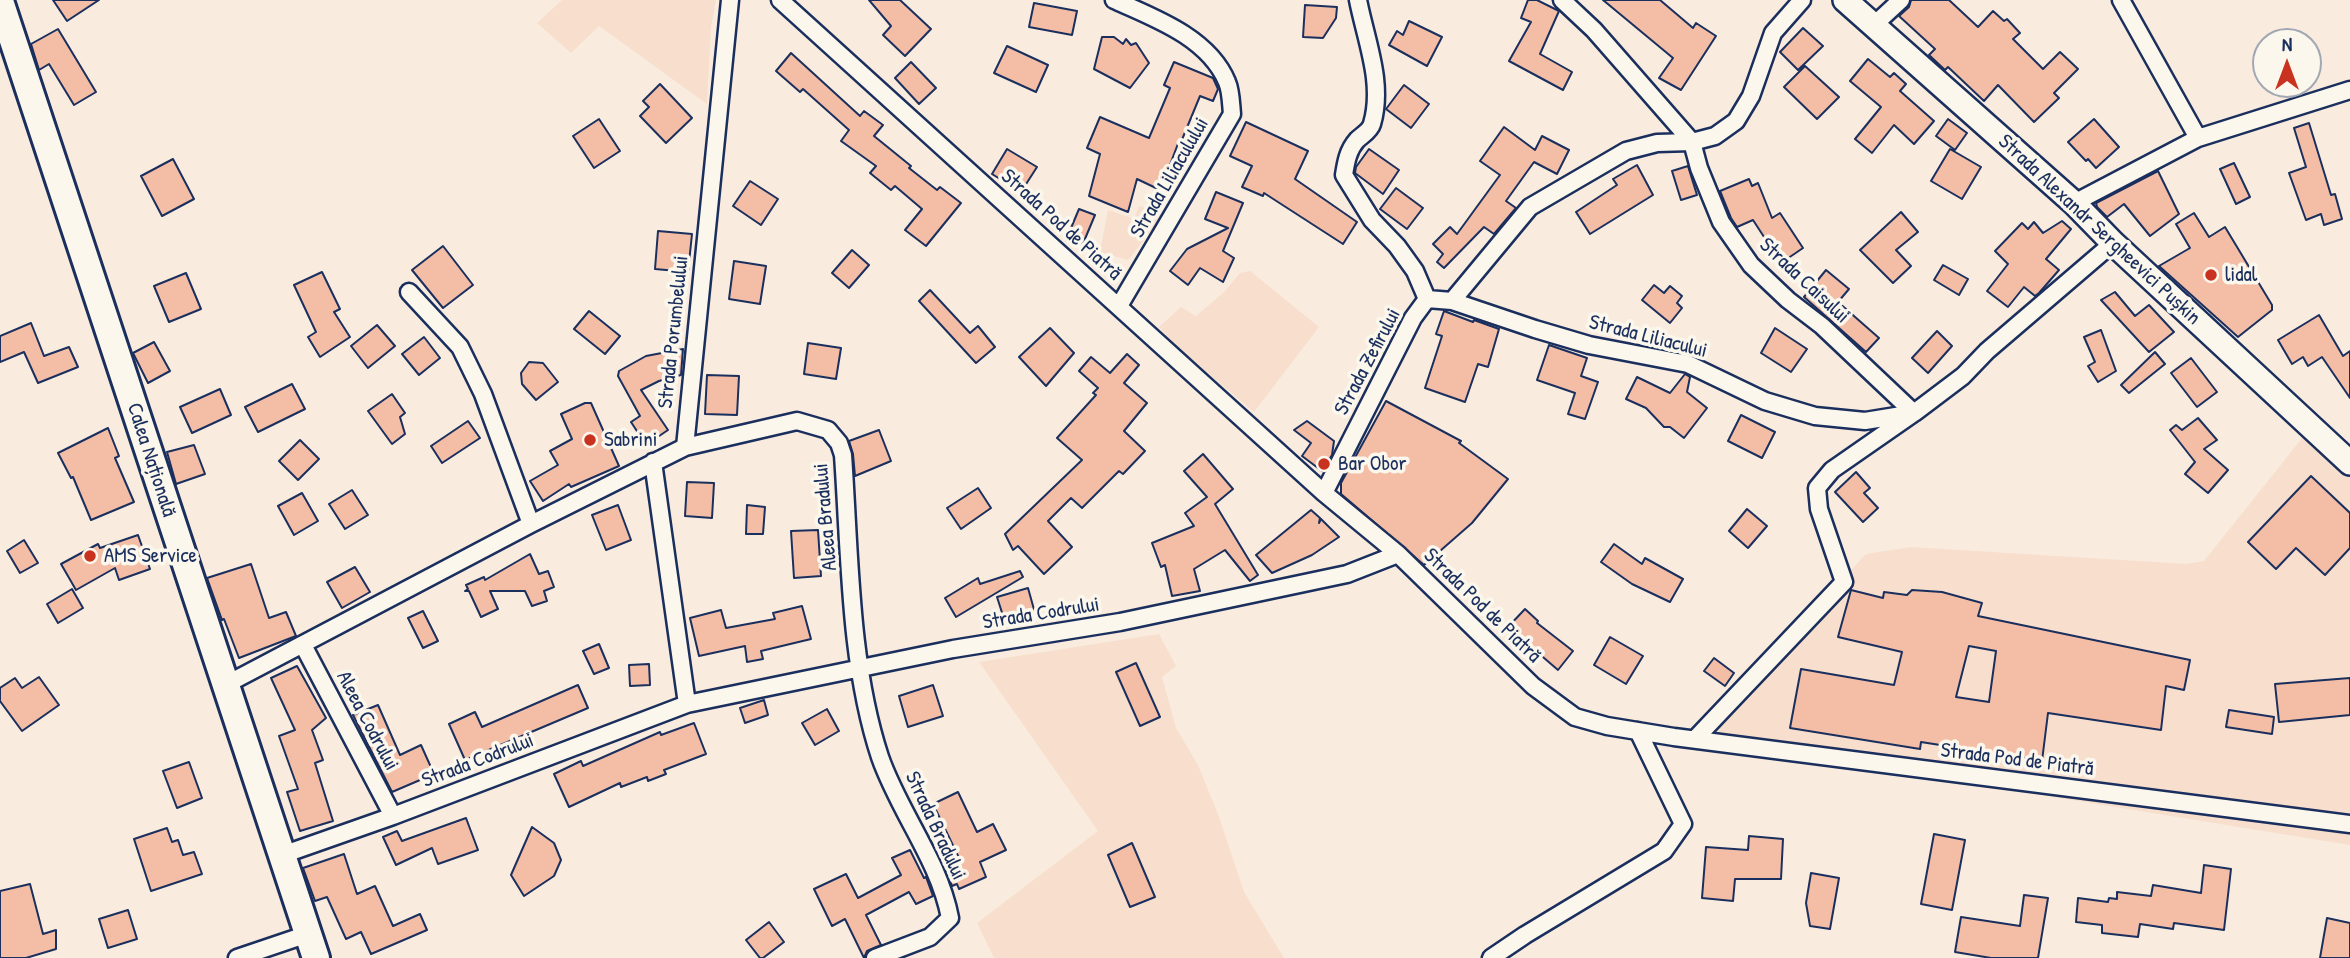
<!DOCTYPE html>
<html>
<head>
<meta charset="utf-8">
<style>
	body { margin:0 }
	#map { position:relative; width:2350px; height:958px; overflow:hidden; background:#f9ecde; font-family:"Patrick Hand",sans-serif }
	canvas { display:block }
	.north { position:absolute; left:2252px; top:28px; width:70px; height:70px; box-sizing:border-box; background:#fbf7ec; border:2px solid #a1a7b3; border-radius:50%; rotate:0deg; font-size:19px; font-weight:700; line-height:28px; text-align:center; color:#1b2f5e }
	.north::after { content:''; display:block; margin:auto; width:24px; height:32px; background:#c8321e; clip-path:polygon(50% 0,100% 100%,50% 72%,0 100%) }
</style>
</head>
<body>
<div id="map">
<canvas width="2350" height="958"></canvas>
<div class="north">N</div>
</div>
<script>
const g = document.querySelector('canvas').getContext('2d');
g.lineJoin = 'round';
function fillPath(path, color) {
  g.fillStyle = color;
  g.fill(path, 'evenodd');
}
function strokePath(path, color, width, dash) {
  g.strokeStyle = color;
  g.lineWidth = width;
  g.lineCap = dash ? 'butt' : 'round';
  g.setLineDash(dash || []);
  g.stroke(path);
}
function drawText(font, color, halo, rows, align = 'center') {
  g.font = font + ' "Patrick Hand",sans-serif';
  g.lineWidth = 7;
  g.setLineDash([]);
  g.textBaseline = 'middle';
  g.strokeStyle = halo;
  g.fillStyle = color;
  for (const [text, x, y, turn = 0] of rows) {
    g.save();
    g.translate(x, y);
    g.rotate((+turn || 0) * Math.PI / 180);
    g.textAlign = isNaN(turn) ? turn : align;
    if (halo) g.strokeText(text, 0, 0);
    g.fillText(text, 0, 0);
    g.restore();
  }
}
fillPath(new Path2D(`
	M562,0H716L711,27L707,104L599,26L571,53L537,23Z
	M1139,206L1164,215L1128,260L1100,252L1108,210L1134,219Z
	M1250,271L1319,327L1254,412L1177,347L1159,327L1181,307L1196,316L1224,292L1240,273Z
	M2303,437L2344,457L2350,455V845L1695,739L1866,554L1911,547L2186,564L2204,561Z
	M1159,634L1176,666L1162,677L1176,728L1198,765L1219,817L1244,892L1284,958H994L977,923L1098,831L979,662Z`), '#f7decd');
const building = new Path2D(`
	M53,0H99L67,21Z
	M869,0H900L931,29L905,56L883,35L891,26Z
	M1528,0H1537L1559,11L1540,54L1572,72L1563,90L1509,61L1531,22L1521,18Z
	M1603,0H1660L1693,28L1696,23L1716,36L1681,90L1659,78L1673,58Z
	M1911,0H1949L1978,27L1993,11L2004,21L2007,19L2020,33L2013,39L2043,69L2060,52L2078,69L2054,93L2059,98L2034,122L1998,85L1984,101L1948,67L1945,70L1929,55L1935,49L1899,16L1909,7Z
	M1034,3L1077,11L1072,35L1029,27Z
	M1305,5L1337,7L1336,18L1323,38L1303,37Z
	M1409,21L1442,37L1427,66L1389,45L1397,31L1403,35Z
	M1803,28L1823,46L1798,70L1780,52Z
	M58,29L96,92L74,105L49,64L39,70L31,44Z
	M1102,37H1114L1123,44L1126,39L1131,45L1136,43L1149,63L1130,88L1094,69Z
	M1007,46L1048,65L1036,92L994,73Z
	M791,53L860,116L864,111L883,125L874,136L911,166L909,168L937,190L940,187L961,203L926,246L905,230L922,209L895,186L891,190L870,173L876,166L841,141L849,130L803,89L800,92L776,71Z
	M1868,59L1890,77L1894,73L1906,84L1900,91L1934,121L1914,144L1894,125L1872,153L1855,139L1881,107L1850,81Z
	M911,62L936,88L919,104L895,78Z
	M1174,62L1213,78L1218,89L1213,101L1200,96L1181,142L1179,141L1165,178L1158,189L1137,179L1128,212L1089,196L1100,154L1087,148L1100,117L1149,138L1170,88L1164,85Z
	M1805,66L1839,97L1817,119L1784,87Z
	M660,84L692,118L666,143L640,116L649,107L643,101Z
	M1404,85L1429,104L1411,128L1386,109Z
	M599,119L620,151L594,168L573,136Z
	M1948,119L1967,133L1955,150L1936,136Z
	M2094,119L2119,147L2096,168L2088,159L2086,161L2068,142Z
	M1246,122L1308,151L1295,179L1357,222L1343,244L1264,193L1263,196L1242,187L1252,166L1230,156Z
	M2309,123L2331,195L2335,194L2342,219L2324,225L2321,214L2306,220L2289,173L2306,167L2294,128Z
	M1504,127L1535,150L1542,136L1569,150L1557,174L1534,162L1506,201L1516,208L1494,234L1484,227L1444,268L1437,262L1443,254L1433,244L1450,227L1457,234L1500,175L1480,161Z
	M1007,149L1037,167L1021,192L992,174Z
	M1369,149L1399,170L1383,194L1355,173L1356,167Z
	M1950,149L1981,167L1962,199L1931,181Z
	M173,159L194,199L162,216L141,176Z
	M2234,163L2250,197L2236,204L2220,169Z
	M1637,165L1653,195L1590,234L1576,212L1617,185L1613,179Z
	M1688,166L1697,195L1681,200L1672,171Z
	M2158,171L2179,214L2150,236L2124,204L2107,217L2097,207L2096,203Z
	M1749,179L1752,186L1758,183L1772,218L1780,213L1803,248L1781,263L1753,220L1737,227L1731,218L1720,191Z
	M750,181L778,199L761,225L733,206Z
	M1396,188L1423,208L1407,229L1380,209Z
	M1216,192L1243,203L1223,251L1234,258L1223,282L1200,268L1188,285L1170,271L1187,249L1228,228L1205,219Z
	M1079,209L1095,215L1082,246L1066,240Z
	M1901,212L1918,232L1896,250L1911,266L1893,283L1860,250Z
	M2194,213L2209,237L2225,227L2272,305V310L2238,337L2159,266L2190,248L2176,224Z
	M2062,221L2071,229L2046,259L2059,270L2039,293L2035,296L2024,287L2008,307L1987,291L2008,264L1995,251L2022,223L2028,229L2034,222L2043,233Z
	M658,231L692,234L688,272L655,269Z
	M443,246L473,285L443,308L412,270Z
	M852,250L869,265L849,288L832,273Z
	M734,261L766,266L760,304L729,299Z
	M1943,265L1968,279L1959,295L1934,280Z
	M1826,270L1849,289L1838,302L1879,338L1866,352L1804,297Z
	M322,272L340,309L334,312L350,337L320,357L308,337L316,332L294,285Z
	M186,273L201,309L169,322L154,286Z
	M1654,285L1664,293L1670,286L1682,296L1677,303L1682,308L1670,323L1642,300Z
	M930,290L970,333L978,326L995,347L976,363L919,301Z
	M2115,292L2135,316L2149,305L2174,332L2149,352L2101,300Z
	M589,311L620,336L605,354L574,329Z
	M1444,311L1473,322L1474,320L1499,329L1488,367L1478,364L1465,402L1425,388L1442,336L1436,334Z
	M2319,315L2343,356L2350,351V398L2322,357L2308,366L2303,357L2292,364L2278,340Z
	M31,323L44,356L69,347L78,367L38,383L24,352L0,362V336Z
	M377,325L395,346L368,368L351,346Z
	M1050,328L1074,353L1046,386L1019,357Z
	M1775,328L1807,349L1791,372L1761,353Z
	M2101,330L2116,371L2098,382L2088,366L2095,362L2084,337Z
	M1937,331L1952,346L1928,373L1912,358Z
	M424,337L440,358L419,375L402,354Z
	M154,342L170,371L148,383L133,353Z
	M808,343L841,348L836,379L804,374Z
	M1549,345L1587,358L1581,376L1598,382L1585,419L1568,414L1575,393L1537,380Z
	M683,349L681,375L659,381L641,390L668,430L646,445L631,422L640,416L618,376L619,371L646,356Z
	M2155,352L2165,364L2129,393L2121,385Z
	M1127,354L1139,365L1124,383L1147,403L1124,431L1145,451L1123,474L1119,471L1082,508L1071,498L1048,521L1072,547L1044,574L1018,546L1013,550L1005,534L1082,460L1057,438L1096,395L1093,393L1098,388L1079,371L1091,357L1110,373Z
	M2191,358L2217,392L2197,407L2171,373Z
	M529,362L543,363L558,382L536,400L522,384L521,373Z
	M1685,374L1690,377L1687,392L1707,408L1684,438L1670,427H1664L1646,408L1626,399L1637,377L1670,393Z
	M707,375L739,376L737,415L705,414Z
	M292,384L305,409L258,432L245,407Z
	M220,389L231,415L192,433L180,407Z
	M392,394L405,413L400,417L405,434L392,444L368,411Z
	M1386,401L1461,441L1459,443L1508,479L1472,523L1424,565L1341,494V483Z
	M585,403H591L619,466L571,487L569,484L543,501L530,481L558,465L550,451L572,439L561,414Z
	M1741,415L1775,432L1762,458L1728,441Z
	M2198,418L2217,440L2204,449L2228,470L2208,493L2185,474L2195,462L2170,430L2176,425L2182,430Z
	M468,421L480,438L442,463L431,446Z
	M1307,421L1334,441L1332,455L1322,471L1302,456L1311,443L1294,430Z
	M108,428L119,456L115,458L134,502L91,520L73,477L71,478L58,453Z
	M879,430L891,461L855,476L853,454L849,441Z
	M300,440L319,459L298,480L279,461Z
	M194,445L205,474L176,484L167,452Z
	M1203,454L1233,489L1215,504L1258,575L1250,581L1225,550L1194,569L1200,591L1172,596L1165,565L1161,567L1152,543L1194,526L1185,513L1207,497L1184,471Z
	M1856,472L1870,488L1864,493L1878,508L1863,522L1835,492Z
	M2311,476L2350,513V548L2325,575L2296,548L2276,569L2248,542Z
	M687,482L714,483L712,518L685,516Z
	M978,488L991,508L961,529L947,508Z
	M352,490L368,515L345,529L329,504Z
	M302,493L318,521L294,535L278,506Z
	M618,505L631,540L606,550L592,515Z
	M747,505L765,507L763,534H746Z
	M1747,509L1767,526L1748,548L1729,531Z
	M1311,510L1320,518L1319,523L1321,519L1339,537L1312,555L1272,573L1256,555Z
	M818,530L821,576L794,578L791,531Z
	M138,535L150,569L119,580L115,568L76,590L61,564L98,544L100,548Z
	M24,540L38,563L20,573L7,551Z
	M1614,544L1642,564L1645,558L1683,579L1670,602L1632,584L1601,562Z
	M530,554L539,574L548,571L554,587L544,591L547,601L532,606L525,591H490L498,609L481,617L469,591H465L468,589L466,585L484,577L485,580Z
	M251,564L269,618L286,612L296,636L239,658L224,619L222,620L207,578Z
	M355,567L370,592L342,608L327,582Z
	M1020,571L1023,577L956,617L945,598L978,578L980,584Z
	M1028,588L1035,613L1005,622L997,597Z
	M72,589L83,608L58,623L47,604Z
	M1851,590L1883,598L1884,592L1907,595L1912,590L1942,592L1982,603L1978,616L2190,660L2184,690L2166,686L2161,730L2048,713L2042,761L1921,742L1920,749L1790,728L1801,669L1894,685L1902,652L1838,637ZM1969,646L1996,651L1989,702L1956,697Z
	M802,606L811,639L761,651L763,659L747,662L745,646L699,656L690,618L721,610L726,628L775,619L773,613Z
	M1525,609L1538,621L1537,623L1573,651L1558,670L1508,627Z
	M423,611L438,641L423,648L408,618Z
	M1610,637L1643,656L1626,684L1594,665Z
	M599,644L609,668L594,674L583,651Z
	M1714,658L1734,673L1725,686L1704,671Z
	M1136,663L1160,717L1140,726L1116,672Z
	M649,664L650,685L630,686L629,665Z
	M297,666L326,718L312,730L323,760L315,763L333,821L300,831L287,792L298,789L279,736L295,730L271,678Z
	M39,677L59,705L22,731L0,701V688L15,678L22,688Z
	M2350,678V715L2279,722L2275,684Z
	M578,685L588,708L465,760L449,724L475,712L482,727Z
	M933,685L943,716L908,727L899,696Z
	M764,700L768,715L745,723L740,708Z
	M378,705L400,755L421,745L434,774L392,792L353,715Z
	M827,709L839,731L815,745L802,723Z
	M2229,710L2274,717L2272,734L2226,727Z
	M694,723L706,754L664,770L666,774L648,781L647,777L621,787L620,783L569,807L554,774L581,761L583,766L660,732L661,735Z
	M189,762L202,798L177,808L163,771Z
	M958,792L977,832L993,824L1006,850L980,862L986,877L959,889L957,884L952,886L945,869L961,862L933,804Z
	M466,818L478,850L438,864L432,848L396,865L383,837L397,831L402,841Z
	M532,827L554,843L561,860L554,876L524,896L511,875Z
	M167,828L172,842L178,840L183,855L194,852L202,874L151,891L134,839Z
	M1934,834L1965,840L1952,910L1921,904Z
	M1749,836L1783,839L1781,879H1735L1733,901L1702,898L1706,847L1748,850Z
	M1132,843L1155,897L1130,907L1108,855Z
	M910,850L924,878L926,877L933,896L916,904L909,892L866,915L881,945L867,951L864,958L845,919L832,926L814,889L846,874L858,898L901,875L892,858Z
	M344,854L357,894L375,886L393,926L420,914L427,930L371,954L361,932L346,939L327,897L315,901L303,868Z
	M2204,865L2231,869L2224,930L2174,923L2173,929L2140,924L2138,937L2102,933V925L2076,922L2078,898L2108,902L2109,898L2117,899V892L2151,896L2153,885L2201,893Z
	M1811,873L1839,878L1830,929L1810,926L1806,903Z
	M30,884L43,934L56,930V949L26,958H0V891Z
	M2024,895L2048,898L2038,958H1991L1955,952L1961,917L2020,926Z
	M128,910L137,939L108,948L99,919Z
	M2327,918L2350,923V958H2320Z
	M769,922L784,942L763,958H760L746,940Z`);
fillPath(building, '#f3bea5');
strokePath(building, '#1b2f5e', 2);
const street = new Path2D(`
	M780,0L1324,493L1398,554L1533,686L1575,717L1607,726L1674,737L2350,824
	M1114,0C1155,18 1209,38 1227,82C1231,91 1231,104 1232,114L1119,306
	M1358,0C1366,41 1384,83 1372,124C1370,131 1362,135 1357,140C1348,150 1346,162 1344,175L1372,220L1397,246L1415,271L1427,299
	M1562,0L1594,30L1692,142L1699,168L1721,222L1751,265L1788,300L1822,326L1914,413
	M2121,0L2198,138
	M1874,25L1901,0
	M2074,203L2198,138L2350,90
	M409,292L460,347L483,394L531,524
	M1452,301L1535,329L1589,345L1688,364L1765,401L1815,416L1865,421L1908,414
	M685,447L797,421L828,430L839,443L843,455C850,554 849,663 880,757C899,812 939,860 950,918L930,937L875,958
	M653,462L687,704
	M1324,493L1413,318L1427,299L1452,301L1530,207L1626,151L1657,143L1692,142L1715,136L1736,121L1751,96L1773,33L1802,0
	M303,645L393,816
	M227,684L531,524L685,447L730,0
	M1695,739L1844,582L1819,509L1817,488L1832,470L1914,413L1963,376L1987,351L2113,243
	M282,855L393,816L687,704L953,649L1120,622L1347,574L1398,554
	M237,958L308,934
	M1491,958L1525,935L1664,851L1683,824L1638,731`);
const secondary = new Path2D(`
	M1845,0L2074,203L2113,243L2350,463`);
const primary = new Path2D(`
	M0,1L316,958`);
strokePath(street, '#1b2f5e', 21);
strokePath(secondary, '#1b2f5e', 28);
strokePath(primary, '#1b2f5e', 32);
strokePath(street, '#fbf7ec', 16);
strokePath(secondary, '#fbf7ec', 23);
strokePath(primary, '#fbf7ec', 26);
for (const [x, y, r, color] of [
	[2211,275,7,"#c8321e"],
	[590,440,7,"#c8321e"],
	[1324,464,7,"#c8321e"],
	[90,556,7,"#c8321e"]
]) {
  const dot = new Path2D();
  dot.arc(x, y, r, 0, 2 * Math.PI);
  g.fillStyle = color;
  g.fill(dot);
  strokePath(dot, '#fbf7ec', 2.5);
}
drawText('21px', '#1b2f5e', '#fbf7ec', [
	["Strada Liliaculului",1170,178,-60],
	["Strada Pod de Piatră",1061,225,42],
	["Strada Alexandr Sergheevici Pușkin",2099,230,43],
	["Strada Caisului",1804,281,43],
	["Strada Porumbelului",674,332,-84],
	["Strada Liliacului",1648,337,14],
	["Strada Zefirului",1368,362,-62],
	["Calea Națională",151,460,72],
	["Aleea Bradului",826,517,-95],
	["Strada Pod de Piatră",1482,606,44],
	["Strada Codrului",1041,614,-9],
	["Aleea Codrului",367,721,62],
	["Strada Pod de Piatră",2017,760,7],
	["Strada Codrului",478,761,-21],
	["Strada Bradului",935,826,65]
]);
drawText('21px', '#1b2f5e', '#fbf7ec', [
	["lidal",2225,275],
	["Sabrini",604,440],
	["Bar Obor",1338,464],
	["AMS Service",104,556]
], 'left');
</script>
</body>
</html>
